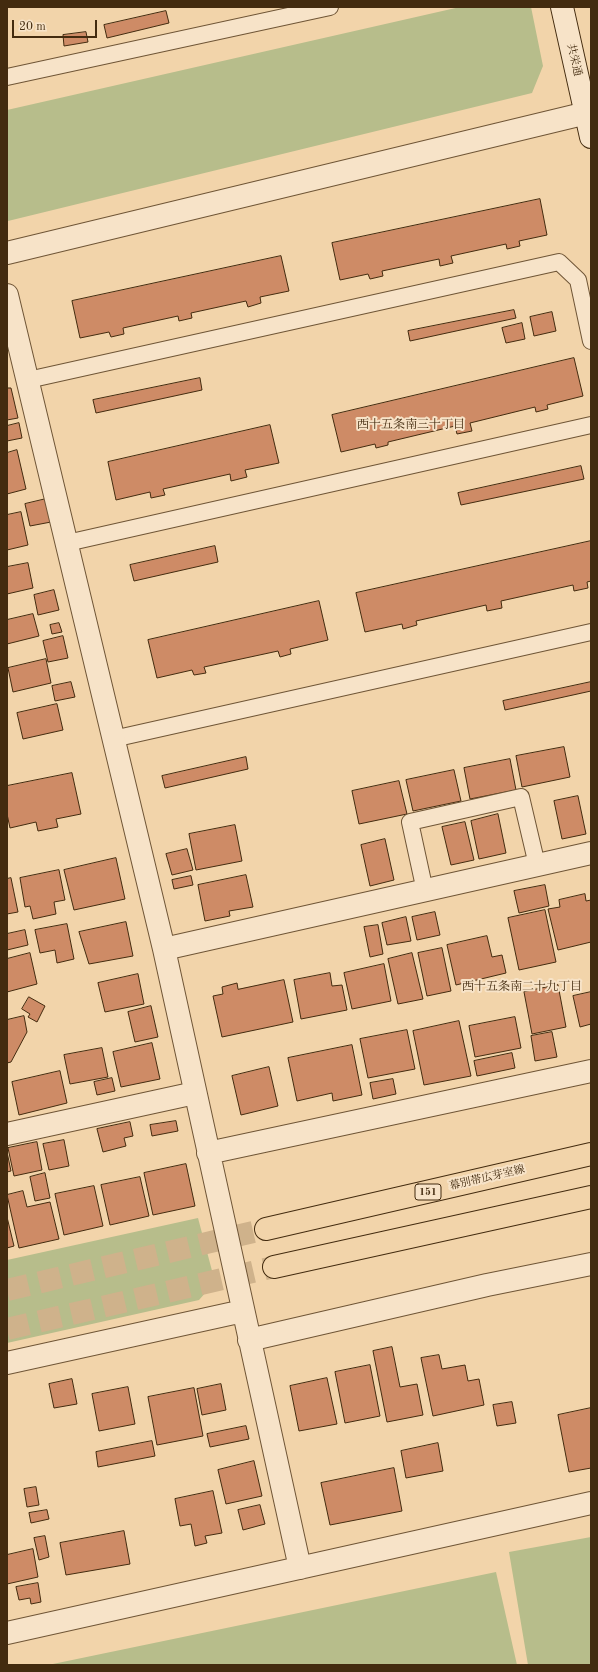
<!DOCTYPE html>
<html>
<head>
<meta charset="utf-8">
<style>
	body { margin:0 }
	#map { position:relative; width:598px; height:1672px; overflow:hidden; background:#f2d4aa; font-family:"Old Standard TT",serif }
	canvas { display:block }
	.frame { position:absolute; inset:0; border:8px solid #432b0f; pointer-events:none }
	.scale { position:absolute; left:12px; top:20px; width:85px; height:18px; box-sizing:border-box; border:2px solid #432b0f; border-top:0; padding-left:5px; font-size:12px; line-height:14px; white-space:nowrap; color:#432b0f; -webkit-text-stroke:3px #f7e3c8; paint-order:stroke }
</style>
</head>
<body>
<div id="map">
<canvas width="598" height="1672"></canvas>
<div class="frame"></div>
<div class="scale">20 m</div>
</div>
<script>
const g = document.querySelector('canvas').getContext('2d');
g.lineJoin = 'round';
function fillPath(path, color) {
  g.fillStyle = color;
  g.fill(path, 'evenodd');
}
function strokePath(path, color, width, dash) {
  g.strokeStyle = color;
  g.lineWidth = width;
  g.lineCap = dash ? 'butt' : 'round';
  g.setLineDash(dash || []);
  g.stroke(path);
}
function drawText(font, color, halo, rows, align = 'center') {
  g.font = font + ' "Old Standard TT","Noto Serif JP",serif';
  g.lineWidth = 4;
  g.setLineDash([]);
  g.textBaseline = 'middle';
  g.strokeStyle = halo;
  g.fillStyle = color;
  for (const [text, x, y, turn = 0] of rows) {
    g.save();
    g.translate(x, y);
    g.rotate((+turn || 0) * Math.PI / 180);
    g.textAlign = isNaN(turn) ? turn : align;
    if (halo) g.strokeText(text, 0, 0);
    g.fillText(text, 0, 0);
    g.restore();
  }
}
fillPath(new Path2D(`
	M460,7H531L543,66L532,93L8,221L7,110Z
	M198,1218L215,1282L199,1300L7,1343V1260Z
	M591,1537V1665H528L509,1552Z
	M496,1572L517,1665H48Z`), '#b7bd8b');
const building = new Path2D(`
	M166,11L169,23L107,38L104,25Z
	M86,32L88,42L64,46L63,35Z
	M540,199L547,235L519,241L520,246L507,249L506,244L451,256L453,263L440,266L439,259L382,271L383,276L370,279L368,274L340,280L332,243Z
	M281,256L289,291L260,297L261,303L248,307L246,301L191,313L192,318L179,321L178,316L123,328L124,334L111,337L109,332L80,338L72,301Z
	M514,310L516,318L410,341L408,331Z
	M552,312L556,331L534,336L530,317Z
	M522,323L525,339L506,343L502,328Z
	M574,358L583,396L547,405L548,409L536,412L535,407L470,423L472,431L457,434L455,426L388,442V445L376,448L375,444L341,452L332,415Z
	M200,378L202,390L96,413L93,400Z
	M7,388H11L18,418L7,420Z
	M19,423L22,438L7,441V426Z
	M270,425L279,463L245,470L247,477L231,481L230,474L163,489L165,495L151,498L150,492L116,500L108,462Z
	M17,450L26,489L7,494V453Z
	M581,466L584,479L461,505L458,493Z
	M46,499L51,522L30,526L25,504Z
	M21,512L28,545L7,550V515Z
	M591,541V581L587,582L588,588L574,591L573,585L501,601L502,608L487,611L486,605L416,621L417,625L403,629L402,624L365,632L356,593Z
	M215,546L218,562L134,581L130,565Z
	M28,563L33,588L7,594V567Z
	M54,590L59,610L38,615L34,595Z
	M319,601L328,640L290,649L291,654L280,657L278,651L204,667L206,673L194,675L192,670L157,678L148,640Z
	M33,614L39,636L7,644V620Z
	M59,623L62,632L52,634L50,625Z
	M63,636L68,658L48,662L43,641Z
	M46,659L51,683L13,692L8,668Z
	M71,682L75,697L55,701L52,686Z
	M591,682V691L505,710L503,701Z
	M57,704L63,730L23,739L17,713Z
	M564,747L570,777L522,787L516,756Z
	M246,757L248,769L165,788L162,776Z
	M510,759L516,790L470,799L464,768Z
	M454,770L461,801L413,811L406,780Z
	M72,773L81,814L56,819L58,827L38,831L36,822L10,828L7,814V786Z
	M399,781L407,814L359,824L352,791Z
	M578,796L586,834L562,839L554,801Z
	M498,814L506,853L479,859L471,821Z
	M465,822L474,860L451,865L442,827Z
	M235,825L242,861L196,870L189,834Z
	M385,839L394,880L370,886L361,845Z
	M187,849L193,870L172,875L166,854Z
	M116,858L125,899L74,910L64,870Z
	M59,870L65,900L54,902L56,914L33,919L30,906L25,907L20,878Z
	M246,875L253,907L229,911L230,916L205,921L198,885Z
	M191,876L193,885L174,889L172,880Z
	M11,878L18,912L7,914V879Z
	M545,885L549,906L519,913L514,891Z
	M585,894L586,901L591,900V942L558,950L548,909L560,907L559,900Z
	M545,910L556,962L519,970L508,918Z
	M435,912L440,935L417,940L412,917Z
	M406,917L411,941L387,945L382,923Z
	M126,922L133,956L89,964L79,932Z
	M67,924L74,959L57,963L55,950L40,953L35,930Z
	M378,925L383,954L370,957L364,927Z
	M25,930L28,945L7,950V934Z
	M487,936L492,957L502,955L506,973L456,985L447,945Z
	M442,948L451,991L427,996L418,953Z
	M30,953L37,984L7,992V959Z
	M412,953L423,999L398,1004L388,959Z
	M384,964L391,1001L352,1009L344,973Z
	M330,973L332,986L342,985L347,1010L301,1019L294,980Z
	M138,974L144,1004L105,1012L98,983Z
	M284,980L293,1022L222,1037L213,996L223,994L222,987L237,983L238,989Z
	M558,985L566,1027L532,1034L524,992Z
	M591,992V1024L580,1027L573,996Z
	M29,997L45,1006L37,1022L28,1017L30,1014L22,1009Z
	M151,1006L158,1037L135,1042L128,1012Z
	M24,1016L27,1032L11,1062L7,1063V1020Z
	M515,1017L521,1048L475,1057L469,1026Z
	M459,1021L471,1076L424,1085L413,1031Z
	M407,1030L415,1069L368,1078L360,1039Z
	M552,1032L557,1057L535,1061L531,1036Z
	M152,1043L160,1079L121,1087L113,1052Z
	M352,1045L362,1095L333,1101L332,1093L297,1101L288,1058Z
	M102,1048L108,1077L70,1084L64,1055Z
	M512,1053L515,1068L477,1076L474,1061Z
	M269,1067L278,1106L241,1115L232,1076Z
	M60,1071L67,1103L19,1115L12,1082Z
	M112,1078L115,1091L97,1095L94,1082Z
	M393,1079L396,1094L373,1099L370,1083Z
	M176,1121L178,1131L152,1136L150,1125Z
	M130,1122L133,1136L124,1138L126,1146L103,1152L97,1129Z
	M64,1140L69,1166L49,1170L43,1144Z
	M37,1142L42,1170L14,1176L8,1148Z
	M7,1152L11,1171L7,1172Z
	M186,1164L195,1206L153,1215L144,1173Z
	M45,1173L50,1198L35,1201L30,1177Z
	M140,1177L149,1216L110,1225L101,1185Z
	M94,1186L103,1226L64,1235L55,1194Z
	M23,1191L27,1207L50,1202L59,1239L19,1248L7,1195Z
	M7,1217L14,1246L7,1248Z
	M392,1347L400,1387L417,1384L423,1415L387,1422L373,1351Z
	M439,1355L442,1369L465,1365L468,1381L479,1379L484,1405L433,1416L421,1358Z
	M370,1365L380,1416L345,1423L335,1372Z
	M327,1378L337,1424L299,1431L290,1386Z
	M72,1379L77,1404L54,1408L49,1384Z
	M221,1384L226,1410L202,1415L197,1389Z
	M128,1387L135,1424L99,1431L92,1394Z
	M194,1388L203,1436L157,1445L148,1397Z
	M512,1402L516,1423L497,1426L493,1405Z
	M591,1408V1468L569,1472L558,1415Z
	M246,1426L249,1439L210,1447L207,1434Z
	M152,1441L155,1456L98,1467L96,1452Z
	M438,1443L443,1471L406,1478L401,1451Z
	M254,1461L262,1496L226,1504L218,1470Z
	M394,1468L402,1511L330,1525L321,1483Z
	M36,1487L39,1505L27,1507L24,1489Z
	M213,1491L222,1533L205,1536L207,1543L195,1546L191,1524L180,1526L175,1499Z
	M260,1505L265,1524L243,1530L238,1510Z
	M47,1510L49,1519L31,1523L29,1513Z
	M124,1531L130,1564L66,1575L60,1543Z
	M45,1536L49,1557L39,1560L34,1538Z
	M33,1549L38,1577L7,1584V1555Z
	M38,1583L41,1602L31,1604L30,1598L19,1600L16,1587Z`);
fillPath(building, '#ce8b66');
strokePath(building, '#432b0f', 1);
strokePath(new Path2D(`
	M7,1290L266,1229
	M7,1329L274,1267`), '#cfb28b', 22, [22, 11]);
const lane = new Path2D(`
	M7,77L330,7
	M28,380L559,262L578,280L591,341
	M67,543L591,425
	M113,739L591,632
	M425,891L410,822L521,797L537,865`);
const street = new Path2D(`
	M7,253L591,112
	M7,295L164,949L300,1568
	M164,949L591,853
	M7,1134L195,1093
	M208,1153L591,1071
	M249,1340L487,1285L591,1264
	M7,1363L243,1311
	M7,1633L591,1503`);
const secondary = new Path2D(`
	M562,7L591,137`);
const primary = new Path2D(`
	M266,1229L591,1154
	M274,1267L591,1197`);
strokePath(lane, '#6f5536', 18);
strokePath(street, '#6f5536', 24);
strokePath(secondary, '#432b0f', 24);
strokePath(primary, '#432b0f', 24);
strokePath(lane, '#f7e3c8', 16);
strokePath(street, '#f7e3c8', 22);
strokePath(secondary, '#f7e3c8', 22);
strokePath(primary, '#f2d4aa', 22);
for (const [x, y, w] of [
	[428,1192,26]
]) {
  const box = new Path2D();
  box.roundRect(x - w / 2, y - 8, w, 16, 3);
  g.fillStyle = '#f7e3c8';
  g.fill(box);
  strokePath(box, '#432b0f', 1);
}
drawText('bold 10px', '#432b0f', null, [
	["151",428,1192]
]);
drawText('11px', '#432b0f', '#f7e3c8', [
	["共栄通",574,60,77],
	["幕別帯広芽室線",487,1178,-13]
]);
drawText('12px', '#432b0f', '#f7e3c8', [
	["西十五条南三十丁目",411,425],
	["西十五条南二十九丁目",522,987]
]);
</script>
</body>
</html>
